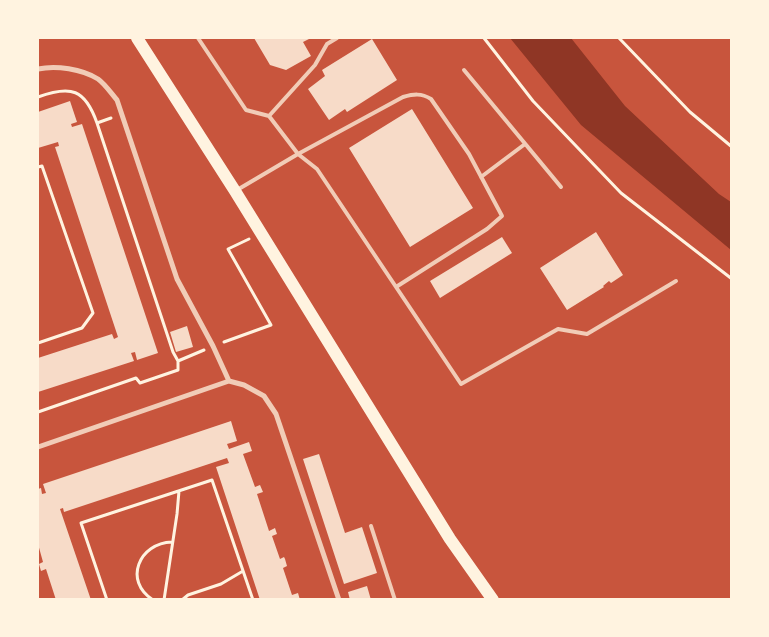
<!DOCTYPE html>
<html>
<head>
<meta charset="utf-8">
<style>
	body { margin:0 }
	#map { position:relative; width:769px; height:637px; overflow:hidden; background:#c8553d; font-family:Rubik,sans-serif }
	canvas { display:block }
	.frame { position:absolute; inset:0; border:39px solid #fff3e0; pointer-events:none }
</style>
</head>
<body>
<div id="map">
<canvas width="769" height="637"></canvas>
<div class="frame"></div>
</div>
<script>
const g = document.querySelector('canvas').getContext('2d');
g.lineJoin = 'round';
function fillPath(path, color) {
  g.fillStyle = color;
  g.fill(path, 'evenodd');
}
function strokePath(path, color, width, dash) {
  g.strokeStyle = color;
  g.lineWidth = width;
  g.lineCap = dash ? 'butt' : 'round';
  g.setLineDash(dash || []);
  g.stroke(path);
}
fillPath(new Path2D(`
	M510,38H571L625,106L719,194L731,202V250L581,125Z`), '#8f3625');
fillPath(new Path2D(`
	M254,38H311L303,42L311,56L286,70L270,65Z
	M372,39L397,80L347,112L345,109L329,120L308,89L325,76L322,70Z
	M70,101L77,122L71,124L72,127L82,124L158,353L137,360L135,352L131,353L134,361L38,392V358L112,334L114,339L118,337L55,147L59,146L58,142L38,148V112Z
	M412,109L473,208L410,247L349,148Z
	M596,232L623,275L611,283L609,281L603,286L604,287L567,310L540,268Z
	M502,237L512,253L440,298L430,281Z
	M187,326L193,347L176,352L170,332Z
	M231,421L237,441L227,444L229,449L249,442L252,451L243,454L255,487L260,485L263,492L257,494L269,531L275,528L277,534L272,536L280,559L284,557L285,559L287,566L283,568L292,595L298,593L300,600H260L216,467L229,463L227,458L64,512L63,508L60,509L91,600H56L46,569L41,571L39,564L43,562L38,544V489L41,488L42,494L46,493L43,484Z
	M319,454L345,533L362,527L377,573L344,584L303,459Z
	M367,586L371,600H350L348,592Z`), '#f7dbc8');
strokePath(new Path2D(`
	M484,38L533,101L621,193L732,279
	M619,38L690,112L732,147
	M38,97C71,85 85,89 97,123
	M111,118L97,123L173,352L178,361
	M38,167L42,166L93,313L82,328L38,343
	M224,342L271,325L228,249L249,239
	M38,412L136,378L140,383L178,370V361L204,350
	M107,600L81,523L212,480L253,600
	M153,600C123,581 139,543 172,542
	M164,600L177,514L179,491
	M182,600L188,595L221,584L243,571`), '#fff3e0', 3);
strokePath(new Path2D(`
	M198,38L246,110L269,116L298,154L317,169L461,384L558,329L587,334L676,281
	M464,70L561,187
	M269,116L315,65L327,44L337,38
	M481,177L525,144
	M237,190L298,154L403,97C414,94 421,93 431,99L469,154L502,216L487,229L396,287
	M371,526L395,600`), '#f1ccb7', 4);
strokePath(new Path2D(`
	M38,69C56,65 82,69 98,79C105,84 111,93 117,100L177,279L213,346L229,381
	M38,447L229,381L244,385L264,396L276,414L339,600`), '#f1ccb7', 5);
strokePath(new Path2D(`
	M137,38L235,191L450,539L493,600`), '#fff3e0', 12);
</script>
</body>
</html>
